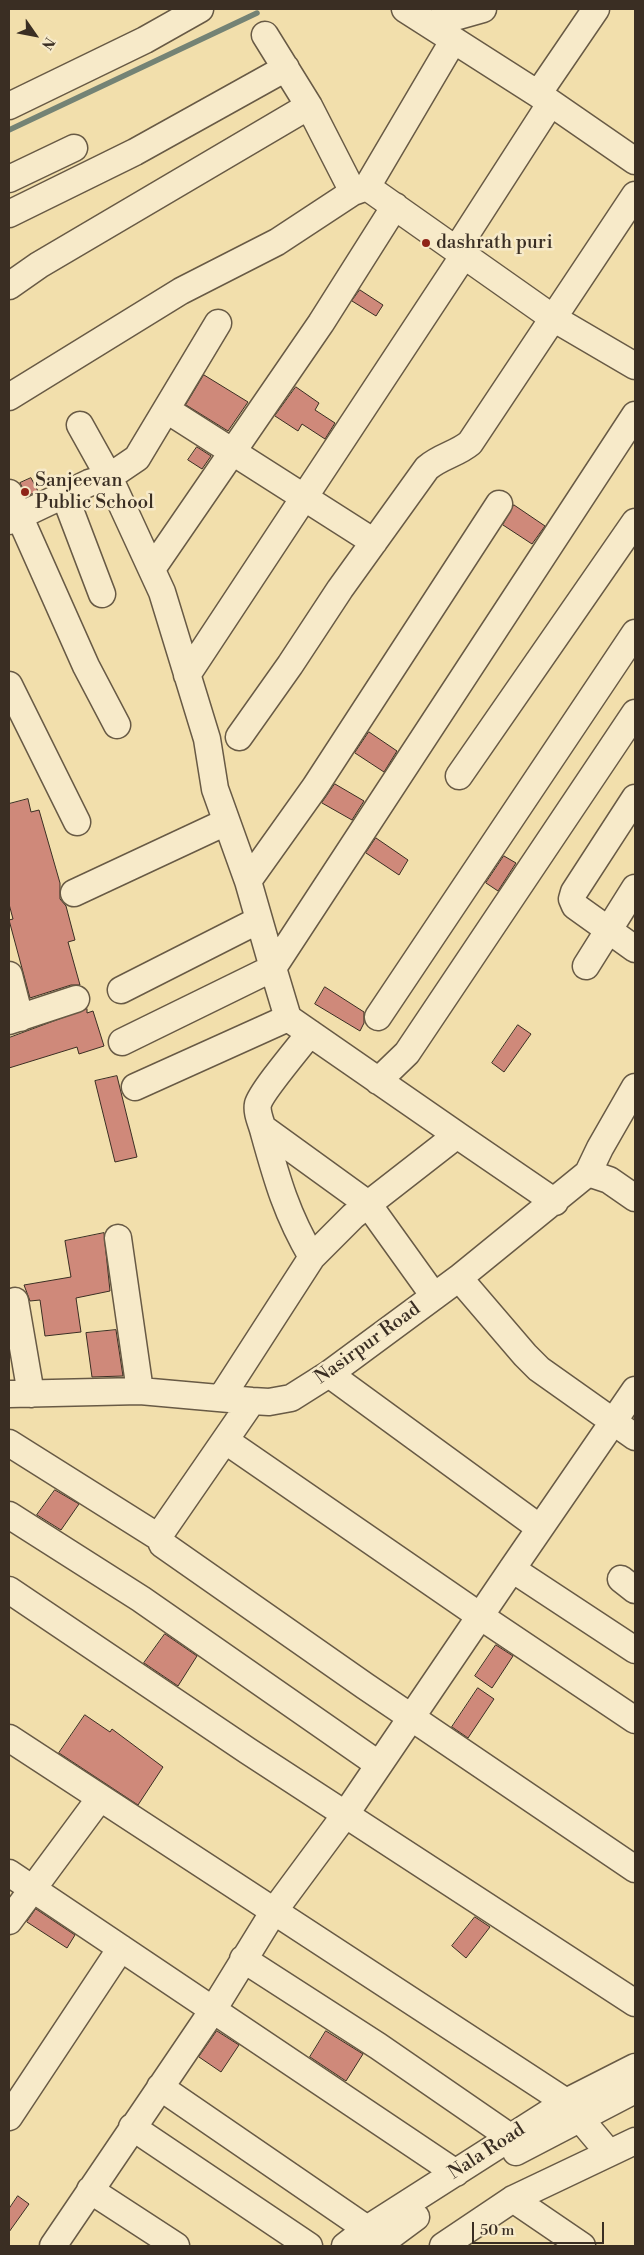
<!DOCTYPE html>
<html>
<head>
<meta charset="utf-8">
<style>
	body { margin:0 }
	#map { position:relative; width:644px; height:2255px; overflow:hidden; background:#f2dfac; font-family:"Libre Bodoni",serif }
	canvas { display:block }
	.frame { position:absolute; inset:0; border:10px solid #3a2e23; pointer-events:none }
	.north { position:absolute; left:10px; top:10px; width:50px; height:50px; -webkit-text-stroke:4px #f7eac9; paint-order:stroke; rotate:123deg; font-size:14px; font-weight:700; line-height:20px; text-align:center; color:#3a2e23 }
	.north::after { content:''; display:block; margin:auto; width:18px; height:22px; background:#3a2e23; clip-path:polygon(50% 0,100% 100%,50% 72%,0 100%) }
	.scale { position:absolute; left:472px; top:2222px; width:132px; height:22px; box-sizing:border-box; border:2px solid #3a2e23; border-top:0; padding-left:6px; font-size:15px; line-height:18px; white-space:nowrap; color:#3a2e23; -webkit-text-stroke:4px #f7eac9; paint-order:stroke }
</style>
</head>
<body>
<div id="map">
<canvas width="644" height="2255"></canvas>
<div class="frame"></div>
<div class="north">N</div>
<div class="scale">50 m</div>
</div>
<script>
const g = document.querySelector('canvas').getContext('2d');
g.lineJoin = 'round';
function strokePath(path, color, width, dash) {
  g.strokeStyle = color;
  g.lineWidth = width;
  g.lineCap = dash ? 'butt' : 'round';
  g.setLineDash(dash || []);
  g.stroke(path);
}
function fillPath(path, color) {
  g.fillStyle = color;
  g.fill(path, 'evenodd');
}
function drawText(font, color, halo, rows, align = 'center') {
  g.font = font + ' "Libre Bodoni",serif';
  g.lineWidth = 5;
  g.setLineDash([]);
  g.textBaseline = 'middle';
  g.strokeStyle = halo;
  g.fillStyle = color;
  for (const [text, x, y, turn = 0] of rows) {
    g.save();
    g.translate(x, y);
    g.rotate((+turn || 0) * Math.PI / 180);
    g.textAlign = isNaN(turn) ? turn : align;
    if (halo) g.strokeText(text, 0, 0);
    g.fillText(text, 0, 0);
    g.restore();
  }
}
strokePath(new Path2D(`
	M9,130L257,13`), '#748375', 5.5);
const building = new Path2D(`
	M360,290L383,305L376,316L352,301Z
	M204,375L248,402L228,431L186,405Z
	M296,387L319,403L315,410L335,423L325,439L302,424L298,431L275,416Z
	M197,447L211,456L202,469L188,460Z
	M31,478L38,491L27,496L20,483Z
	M514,505L545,526L532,544L503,525Z
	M369,732L397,751L384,772L355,753Z
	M335,784L364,801L352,820L322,803Z
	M28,799L31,812L39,810L60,883V899L66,906L75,940L68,942L80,985H71L30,998L9,920L13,919L9,904V804Z
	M376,838L408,860L399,875L366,853Z
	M504,856L516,863L498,891L486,883Z
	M325,987L364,1012V1023L360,1031L315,1004Z
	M87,1009V1013L93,1011L104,1046L79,1054L77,1047L9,1068V1038Z
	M518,1025L531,1034L504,1072L492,1063Z
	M117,1076L137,1157L115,1162L95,1081Z
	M104,1233L110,1291L76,1298L81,1332L45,1336L40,1300L30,1301L24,1285L71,1277L65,1241Z
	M116,1330L123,1376L92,1377L86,1333Z
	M55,1490L79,1504L61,1530L37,1515Z
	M165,1634L197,1656L178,1686L144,1663Z
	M496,1645L513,1656L492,1688L475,1676Z
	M478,1688L494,1699L468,1738L452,1727Z
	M85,1715L110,1732L112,1729L163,1767L138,1805L59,1753Z
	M36,1909L75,1935L67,1948L27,1922Z
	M475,1917L490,1927L466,1958L452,1946Z
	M217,2031L239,2045L221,2072L199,2057Z
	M326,2031L363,2054L346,2081L310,2057Z
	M18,2196L29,2204L9,2232V2209Z`);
fillPath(building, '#cf897a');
strokePath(building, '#3a2e23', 1);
const minor = new Path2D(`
	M405,9L538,94L635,161
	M430,24L483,9
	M265,35L309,106L353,192
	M538,94L596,9
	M9,106L145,40L200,9
	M9,179L74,148
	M367,187L453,41
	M9,214L135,152L286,68
	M456,250L550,104
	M9,286L39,265L309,106
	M9,397L181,291L277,242L353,192L367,187L553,318L635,366
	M167,410L374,542
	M80,425L109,477L162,592L207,739L215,789L248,881L273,968L635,415
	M9,493L86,666L117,725
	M64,494L102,594
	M9,521L89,483L109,477L137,458L218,323
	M152,569L321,323L395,206
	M187,675L464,255
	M9,685L77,822
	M239,737L290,665L340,589L427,468C441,456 457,454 470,443L635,195
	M459,776L635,522
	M635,798L574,892L572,899L575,906L635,949
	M248,881L315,787L499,504
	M74,893L226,822
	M586,966L635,888
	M9,975L20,1018
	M121,990L259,920
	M378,1017L635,633
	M9,1021L76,999
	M310,1033C300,1046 261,1092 258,1104C256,1113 262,1124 264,1133C277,1180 287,1215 312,1257
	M122,1042L273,968L288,1018L135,1087
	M378,1081L407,1053L635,713
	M263,1128L368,1204L434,1296
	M457,1135L555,1202
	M588,1173L609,1180L635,1198
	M118,1238L140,1391
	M459,1278L525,1355L539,1369L635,1437
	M15,1301L31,1394
	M329,1374L540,1528
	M9,1394L140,1391L252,1401L269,1402L291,1398L329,1374L459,1278L588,1173L600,1148L635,1087
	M221,1398L312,1257L353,1216L457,1135L288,1018
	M252,1401L163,1530L160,1538L162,1544L365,1686L635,1869
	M226,1441L480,1616L635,1720
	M9,1443L160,1538
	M9,1515L141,1599L378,1764
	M512,1569L635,1650
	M621,1579L635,1590
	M9,1590L248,1751L635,2003
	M9,1738L566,2102L609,2153
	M9,1873L456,2173
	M9,1921L100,1798
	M243,1959L378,2046L510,2137
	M160,2087L367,2229
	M9,2117L121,1948
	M132,2127L309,2246
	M516,2152L635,2090
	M90,2190L176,2246
	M513,2199L582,2246
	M53,2246L213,2010L274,1911L345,1815L512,1569L635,1390
	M345,2246L367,2229L566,2102L635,2067
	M377,2246L416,2217
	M443,2246L513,2199L635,2141`);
strokePath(minor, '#685a45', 29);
strokePath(minor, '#f7eac9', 26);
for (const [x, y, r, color] of [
	[426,243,5,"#8f2418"],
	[25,492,5,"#8f2418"]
]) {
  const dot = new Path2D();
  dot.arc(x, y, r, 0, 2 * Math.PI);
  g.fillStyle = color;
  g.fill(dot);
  strokePath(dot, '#f7eac9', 2);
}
drawText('19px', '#3a2e23', '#f7eac9', [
	["dashrath puri",436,243],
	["Sanjeevan",35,481],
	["Public School",35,503]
], 'left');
drawText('19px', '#3a2e23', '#f7eac9', [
	["Nasirpur Road",368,1344,-36],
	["Nala Road",487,2152,-33]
]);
</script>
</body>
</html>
